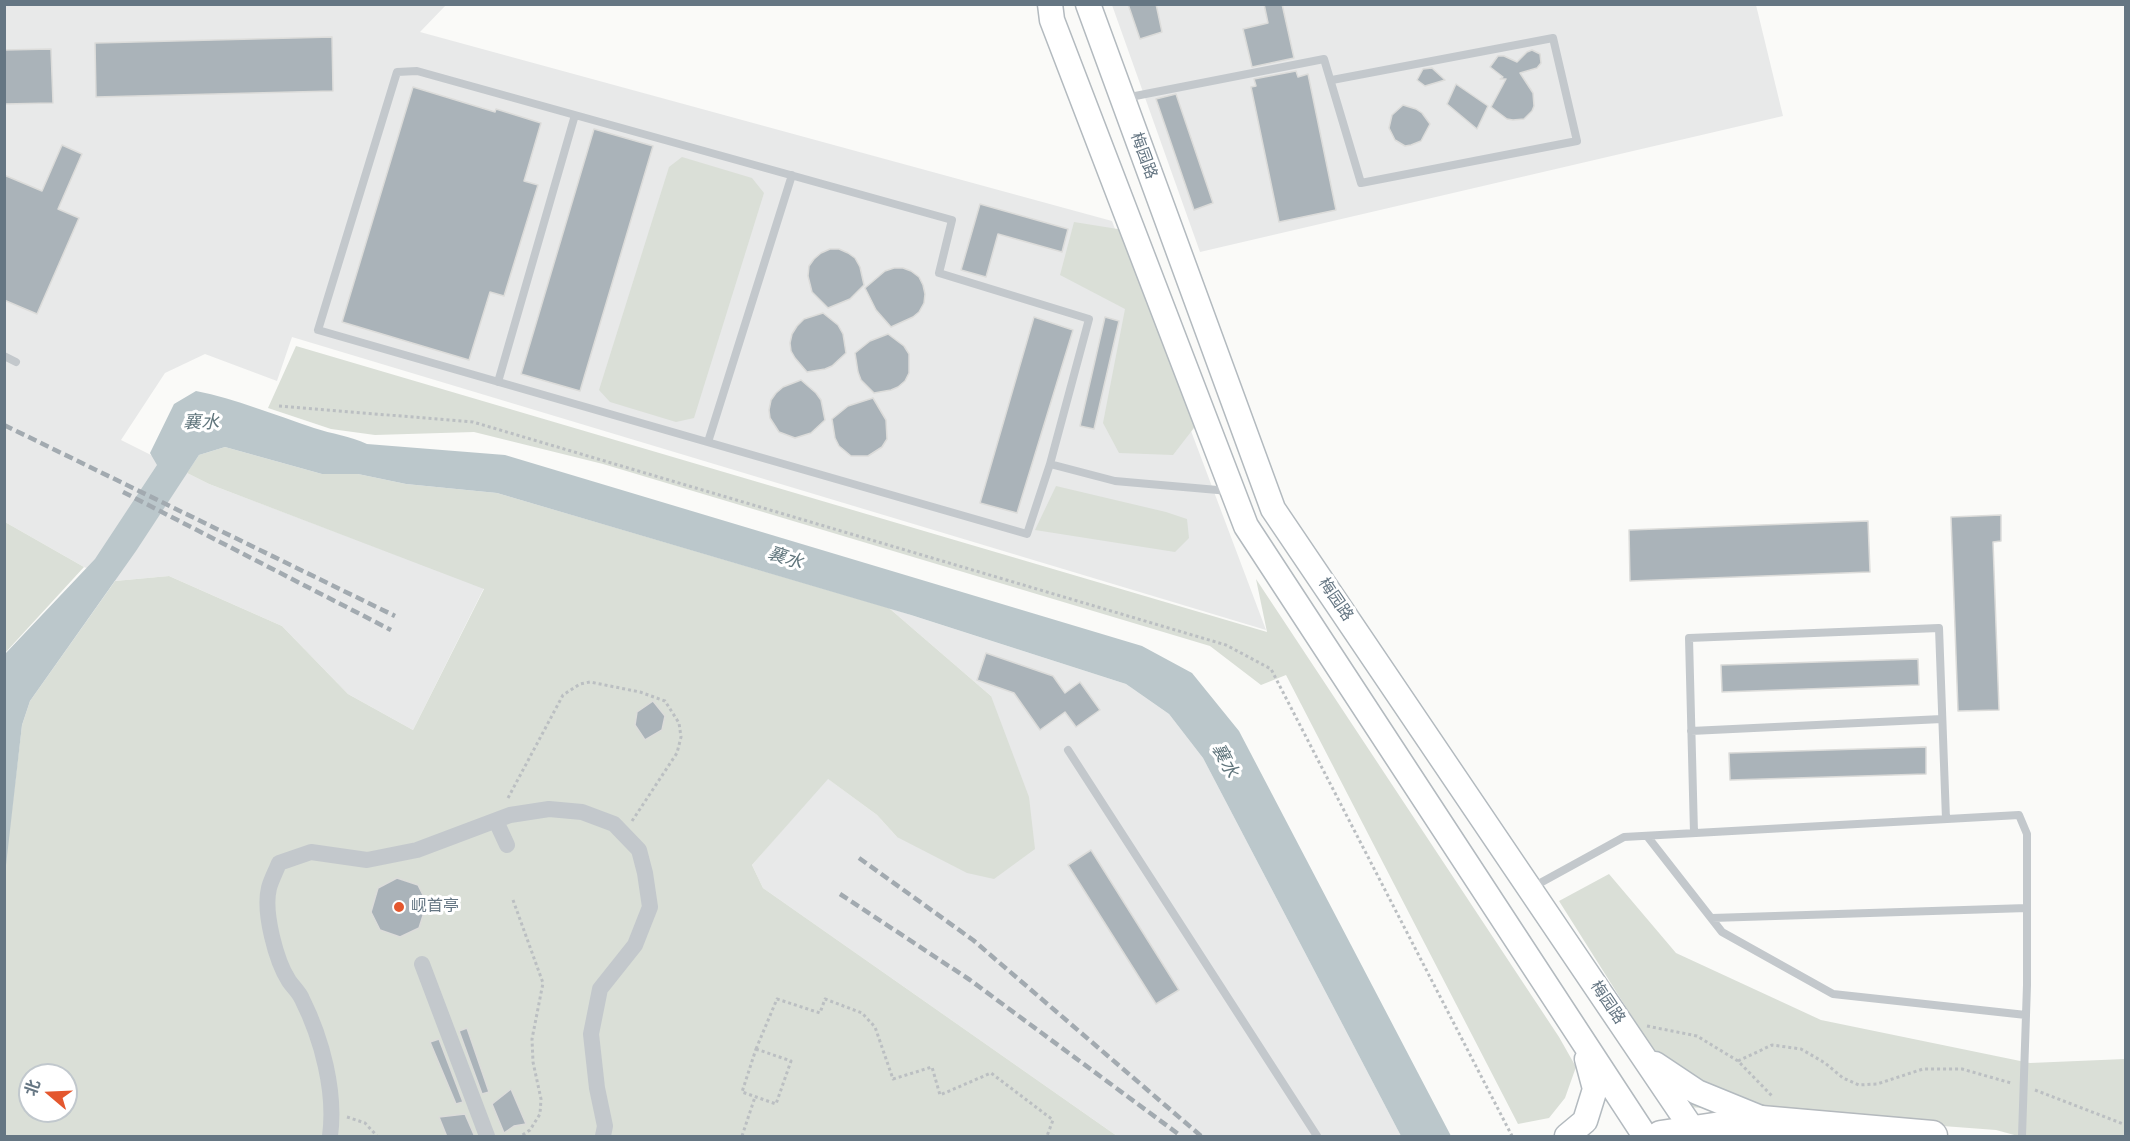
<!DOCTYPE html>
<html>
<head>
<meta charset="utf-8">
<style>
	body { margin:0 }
	#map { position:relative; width:2130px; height:1141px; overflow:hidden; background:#fafaf8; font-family:"Roboto Condensed","Noto Sans SC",sans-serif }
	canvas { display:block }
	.frame { position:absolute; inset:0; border:6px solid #657683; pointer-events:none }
	.north { position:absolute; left:18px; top:1063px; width:60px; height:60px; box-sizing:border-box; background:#fff; border:2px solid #c1c8cd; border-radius:50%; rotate:289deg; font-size:16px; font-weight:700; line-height:24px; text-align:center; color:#657683 }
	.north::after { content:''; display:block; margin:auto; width:21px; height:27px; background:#e4572e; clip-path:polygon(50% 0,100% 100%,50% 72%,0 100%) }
</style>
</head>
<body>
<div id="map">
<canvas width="2130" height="1141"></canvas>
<div class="frame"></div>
<div class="north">北</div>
</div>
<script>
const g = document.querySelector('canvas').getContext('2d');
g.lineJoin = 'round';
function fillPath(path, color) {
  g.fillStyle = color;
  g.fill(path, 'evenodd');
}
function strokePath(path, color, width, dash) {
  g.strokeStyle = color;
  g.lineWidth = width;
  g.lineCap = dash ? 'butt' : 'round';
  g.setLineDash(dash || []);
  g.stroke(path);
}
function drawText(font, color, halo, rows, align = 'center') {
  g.font = font + ' "Roboto Condensed","Noto Sans SC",sans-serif';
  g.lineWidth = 6;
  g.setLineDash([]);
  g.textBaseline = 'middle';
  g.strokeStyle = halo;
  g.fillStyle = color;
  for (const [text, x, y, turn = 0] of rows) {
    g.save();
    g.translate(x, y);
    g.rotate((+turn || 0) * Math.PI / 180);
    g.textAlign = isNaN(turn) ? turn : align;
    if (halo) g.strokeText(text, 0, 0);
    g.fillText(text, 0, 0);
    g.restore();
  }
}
fillPath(new Path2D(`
	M5,5H446L420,32L1112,221L1266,630L292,337L277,381L205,354L165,373L121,440L209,484L484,588L413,730L348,694L282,626L169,576L115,581L84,567L5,522Z
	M1112,5H1756L1783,116L1200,252Z
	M889,608L1126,684L1169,714L1203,758L1401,1136H1117L763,888L752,865L827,778L877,815L897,837L991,696Z`), '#e8e9e9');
fillPath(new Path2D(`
	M682,157L752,178L764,193L694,418L676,422L610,402L599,390L669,167Z
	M1074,222L1124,230L1197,424L1173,455L1119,453L1103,423L1125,309L1060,275Z
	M296,346L1267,632L1256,579L1559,1037L1576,1067L1565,1098L1549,1118L1518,1124L1286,675L1261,685L1210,646L603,464L474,432L375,435L331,429L268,408Z
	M225,447L322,474H358L406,484L497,493L889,608L991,696L1029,797L1035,849L994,879L967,873L897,837L877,815L828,779L752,865L763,888L1117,1136H5L4,874L22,725L30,701L115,581L169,576L282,626L348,694L413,730L484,589L209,484L187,473L199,455ZM30,1075H66V1111H30Z
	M1056,486L1166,512L1187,519L1189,538L1175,552L1035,530Z
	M5,522L84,567L5,653Z
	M1609,874L1676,953L1821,1020L2030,1063L2125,1059V1136H2018L1996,1130L1689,1107L1559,901Z`), '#dadfd7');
fillPath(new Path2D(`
	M196,391C236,399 275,415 314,428C332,434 350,436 367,444L505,455L1142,646L1192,673L1239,731L1451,1136H1401L1203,758L1169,714L1126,684L911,615L497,493L406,484L358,474H322L225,447L199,455L136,551L30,701L22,725L5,874V654L95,559L157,465L150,453L174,404Z`), '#bbc7cb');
const building = new Path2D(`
	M1128,4H1156L1162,32L1140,39Z
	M1264,4H1282L1294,58L1252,67L1243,29L1268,23Z
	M332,37L333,91L96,97L95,43Z
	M51,49L53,103L4,104V50Z
	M1532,50L1540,54L1541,63L1537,68L1520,73L1533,93L1534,106L1532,111L1524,119L1513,120L1507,119L1491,107L1506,79H1500L1503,77L1490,67L1498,56H1504L1517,62L1527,52Z
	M1432,68L1445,80L1425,86L1417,80L1423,69Z
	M1296,71L1298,77L1308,74L1336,210L1279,222L1251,87L1256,86L1254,79Z
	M1456,84L1488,106L1477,129L1447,104Z
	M413,87L495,112L496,109L541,123L524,181L538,185L504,296L490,292L469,360L342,322Z
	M1176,94L1213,203L1194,210L1156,99Z
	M1403,105L1416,109L1422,113L1430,124L1421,141L1411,145L1405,146L1395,140L1389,128L1392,115Z
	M594,129L653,146L580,391L521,374Z
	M62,145L82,154L58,209L79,218L37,314L4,300V175L42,191Z
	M980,204L1068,229L1062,252L998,234L986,277L961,270Z
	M830,249H839L848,253L855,258L860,267L864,285L850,299L828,308L812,292L808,276L809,266L814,259L821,253Z
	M894,268H903L911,271L919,277L923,285L925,294L924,303L919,312L913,317L891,327L876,310L865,288L885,271Z
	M823,313L838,325L843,334L846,353L832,366L825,369L807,372L795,358L791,351L790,343L792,334L797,326L804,319Z
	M1034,317L1073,330L1017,513L980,503Z
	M1105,317L1119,321L1094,429L1080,426Z
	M888,334L904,346L909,354V373L905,381L898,387L891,390L874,393L861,380L858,372L855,353L870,341Z
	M801,380L816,393L821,400L825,420L811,433L795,438L779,432L770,418L769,410L771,400L776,393L783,387Z
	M873,398L886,420L887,439L882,447L868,456H851L839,446L835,438L832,419L848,406Z
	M2001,515V541L1993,542L1999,710L1958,711L1951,517Z
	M1868,521L1870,572L1630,581L1629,530Z
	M986,653L1053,676L1065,693L1080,682L1100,710L1076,727L1065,712L1040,730L1014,693L977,680Z
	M1918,659L1919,685L1722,692L1721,665Z
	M653,701L665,716L662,730L645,740L635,725L637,712Z
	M1926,747V774L1730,780L1729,753Z
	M1091,850L1179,990L1156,1004L1068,865Z
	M397,878L418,885L427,903L419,928L400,937L380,930L371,912L378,888Z
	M467,1028L489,1092L482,1094L459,1031Z
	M439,1039L463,1102L456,1104L430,1042Z
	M511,1089L526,1124L514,1126L504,1133L492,1104Z
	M465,1114L475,1137H447L439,1117Z`);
fillPath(building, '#aab3b9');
strokePath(building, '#dcdcda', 1.5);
const secondary = new Path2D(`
	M1050,4L1052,20L1246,526L1645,1136
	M1088,4L1273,509L1697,1136
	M1655,1064L1697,1092L1768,1121
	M1567,1136L1585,1121L1595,1089L1587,1059`);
const highway = new Path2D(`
	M1661,1136L1761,1121L1932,1136`);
strokePath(secondary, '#b3babf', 27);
strokePath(highway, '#b4b9bd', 33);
strokePath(new Path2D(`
	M279,406L473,422L1226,645L1271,669L1512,1136
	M508,798L563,695L580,684L590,682L640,692L665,701L679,723L681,737L677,753L632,821
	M513,900L543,983L532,1039L533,1062L541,1099L540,1114L530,1130L521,1136
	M1647,1026L1697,1036L1738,1061L1773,1097
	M756,1049L777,999L820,1013L825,999L862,1013L875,1027L893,1079L932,1067L940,1095L991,1073L1053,1120L1047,1136
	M756,1049L791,1061L776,1104L742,1092Z
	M1738,1061L1772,1045L1801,1049L1825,1063L1843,1078L1859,1085L1877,1084L1923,1069H1962L2011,1083
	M2035,1090L2126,1125
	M347,1117L365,1123L377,1136
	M742,1136L755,1097`), '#bbbfc2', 3, [3, 3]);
strokePath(new Path2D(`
	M1125,98L1324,59L1361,183L1577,141L1553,38L1332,80
	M4,356L16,362
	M498,382L575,115
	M708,442L792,175
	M1050,464L1089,319L939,273L952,220L417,71L397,72L318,330L1027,534L1050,464L1115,481L1229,491
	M1691,731L1942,719
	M1068,750L1317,1136
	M1694,833L1689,638L1939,628L1946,819
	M1647,836L1722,932L1833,994L2026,1015
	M1531,888L1624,837L2019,815L2027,834V985L2022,1136
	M1712,918L2027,908`), '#c3c8cc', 8);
strokePath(new Path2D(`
	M496,821L507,845
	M422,964L487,1136
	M330,1136C336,1092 322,1039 302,999C299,992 293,987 289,981C276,961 263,912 269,888C271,880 276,871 279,863L311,852L367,860L417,850L510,815L549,809L582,812L614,824L639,850L645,873L650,907L635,945L600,989L591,1034L597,1088L605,1126L603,1136`), '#c3c8cc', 16);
strokePath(secondary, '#fff', 24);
strokePath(highway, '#fff', 30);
strokePath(new Path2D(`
	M4,425L395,616
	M123,492L391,630
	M859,858L973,940L1201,1136
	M840,894L970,980L1181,1136`), '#a2aab0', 4.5, [9, 4.5]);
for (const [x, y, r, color] of [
	[399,907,6,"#e4572e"]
]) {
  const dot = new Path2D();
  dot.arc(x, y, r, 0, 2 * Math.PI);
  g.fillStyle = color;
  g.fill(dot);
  strokePath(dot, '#fff', 2);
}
drawText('16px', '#657683', '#fff', [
	["梅园路",1143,156,70],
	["梅园路",1335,600,56],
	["梅园路",1607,1003,56]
]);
drawText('16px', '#657683', '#fff', [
	["岘首亭",411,907]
], 'left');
drawText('italic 18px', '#60757c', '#fff', [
	["襄水",201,423],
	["襄水",785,559,18],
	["襄水",1224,761,62]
]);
</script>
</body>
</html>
